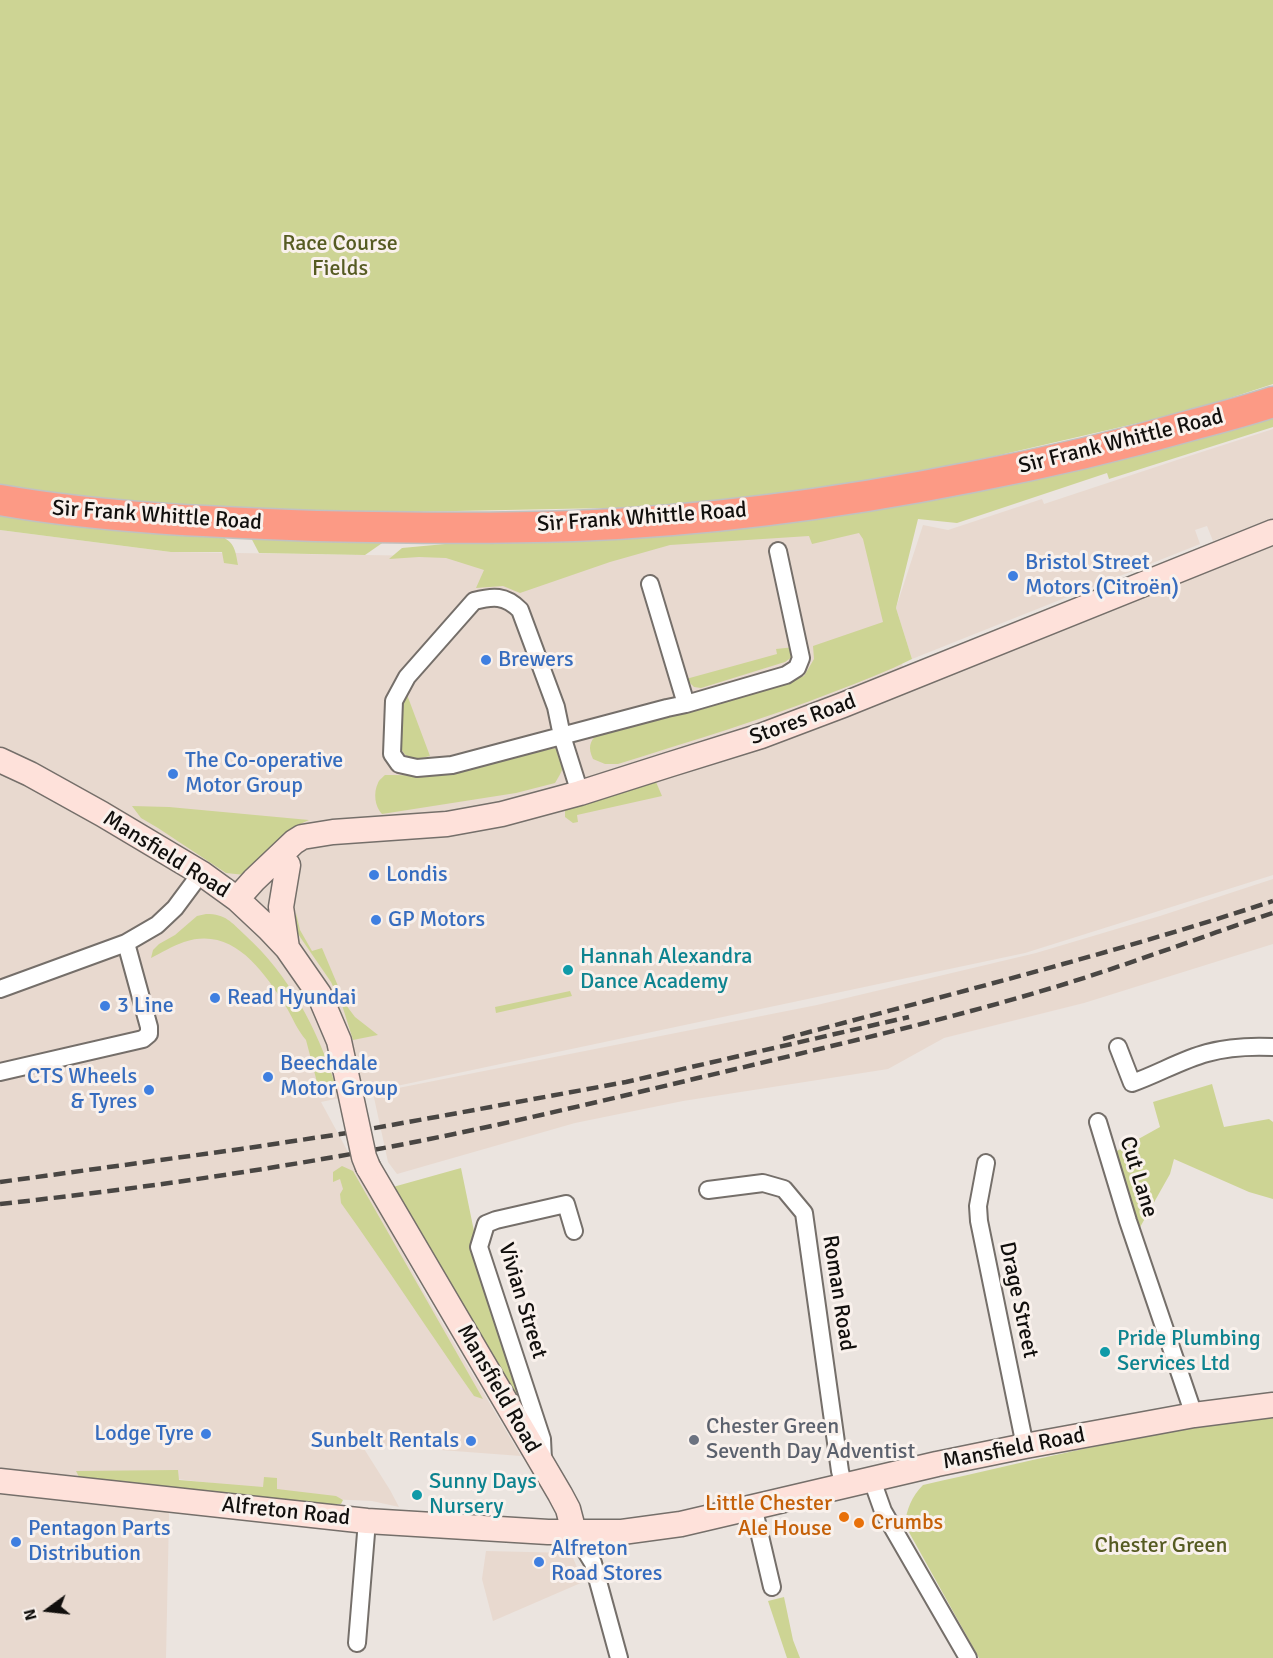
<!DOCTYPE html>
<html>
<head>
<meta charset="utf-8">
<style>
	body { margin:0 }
	#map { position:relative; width:1273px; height:1658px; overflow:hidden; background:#ebe4df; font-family:Signika,sans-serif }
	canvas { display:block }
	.north { position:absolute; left:18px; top:1580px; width:60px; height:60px; -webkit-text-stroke:4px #f9f1ec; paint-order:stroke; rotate:255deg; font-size:16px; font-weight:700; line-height:24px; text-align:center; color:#110f0d }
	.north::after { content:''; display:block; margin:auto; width:21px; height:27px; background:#110f0d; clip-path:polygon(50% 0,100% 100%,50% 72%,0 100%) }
</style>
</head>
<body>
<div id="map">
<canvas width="1273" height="1658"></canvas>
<div class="north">N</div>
</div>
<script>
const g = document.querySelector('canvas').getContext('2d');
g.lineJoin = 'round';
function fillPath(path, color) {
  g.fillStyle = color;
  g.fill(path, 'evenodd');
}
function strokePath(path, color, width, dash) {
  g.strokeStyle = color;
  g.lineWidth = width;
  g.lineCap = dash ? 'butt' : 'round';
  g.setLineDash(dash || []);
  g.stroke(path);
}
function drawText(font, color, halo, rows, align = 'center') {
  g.font = font + ' Signika,sans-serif';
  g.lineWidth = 6;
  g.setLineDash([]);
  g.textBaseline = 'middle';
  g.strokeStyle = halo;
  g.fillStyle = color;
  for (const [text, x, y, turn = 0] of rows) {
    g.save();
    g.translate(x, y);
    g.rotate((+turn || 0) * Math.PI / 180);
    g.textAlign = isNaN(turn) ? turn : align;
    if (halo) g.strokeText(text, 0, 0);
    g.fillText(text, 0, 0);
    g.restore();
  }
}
fillPath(new Path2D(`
	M1273,429V518L1213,541L1207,526L1195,530L1200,544L912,659L896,608L923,525L948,530L1042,499L1044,504L1183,458Z
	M873,514L890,630L909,684L1273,543V875L1025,953L321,1102L422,1289L521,1456L361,1444L390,1490L399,1507L372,1501L328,1499L273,1490L168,1478L169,1516L166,1658H0V530L171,552L495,557Z
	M1273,879V944L1084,1003L944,1038L888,1069L683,1101L575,1123L397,1174L388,1162L373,1093L817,1005L1036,953L1160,916Z
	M486,1551L571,1553L583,1582L493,1621L482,1579Z`), '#e8d9cf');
fillPath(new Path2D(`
	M0,0H1273V384L1190,411L948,467L837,487L656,507L306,514L54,495L0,487Z
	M1273,411V427L1109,479L1107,473L957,523L918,519L896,608L912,659C888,671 862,681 836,691C765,719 691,741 618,764H605L593,759C588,748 589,742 598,733L703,709L804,676L814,659L813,646L883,622L863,539L859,533L812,544L809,536L670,545L610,562L520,593L503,586L476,588L484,570L446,558L419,557L389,559L402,548L456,543L682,528Z
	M0,511L217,534C234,542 235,547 238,565L224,563L222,552H171L0,530Z
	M249,534L388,539L365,555L259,553Z
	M795,647L792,657L785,662L701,688L694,687L686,679L777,654L776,649Z
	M406,692L430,756C423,758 414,760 407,756C396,749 397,721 399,710C400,704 404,698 406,692Z
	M557,748C566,764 565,767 555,783L516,793L382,814C375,807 373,793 378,783C378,781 383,777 385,775C408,775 433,777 456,773C490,767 522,752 557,748Z
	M656,782L662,796L577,815L578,822L573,823L565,817V810L578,805Z
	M132,806L169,807L309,820L296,826L245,875L226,873L158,828L141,818Z
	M296,913L300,930L312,951L322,948L346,1005L355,1017L378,1035L353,1040L342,1005L331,982L298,934L296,925Z
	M206,914C226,914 231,922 245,935C289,975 317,1028 335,1084L318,1086L306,1040C297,1030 292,1016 285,1005C262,969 232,926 184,942C172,946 161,953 151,958L153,950L159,944L175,935L197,916Z
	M570,991L572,996L496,1013L495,1007Z
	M1212,1084L1224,1127L1269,1119L1273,1122V1199L1249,1192L1174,1159L1170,1174L1139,1229L1135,1227L1115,1152L1160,1127L1153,1102Z
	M342,1166L353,1171L483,1399L474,1396C429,1332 387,1267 341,1203L340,1194L343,1189L340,1179L333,1182V1172Z
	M461,1168L475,1236L472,1247L527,1423L393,1187Z
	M1273,1417V1658H979L905,1525C906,1510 912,1496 923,1485C1039,1459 1154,1430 1273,1417Z
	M178,1470L179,1480L263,1487L264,1477L277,1478V1489L336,1496L343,1500L341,1504H328L185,1492L80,1479L76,1471Z
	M784,1597L793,1640L800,1658H787L768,1601Z`), '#cdd494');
const street = new Path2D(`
	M650,584L686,704
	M580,793L562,736L556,707L520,610C505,595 493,596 474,601L407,677L394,701L392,754L399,764L417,768L452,765L667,708L686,704L786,675L797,668L801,658L778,551
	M0,989L126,943L157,925L175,908L201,873
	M1118,1047L1132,1083C1158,1074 1181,1060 1207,1053C1228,1047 1251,1046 1273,1047
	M0,1072L143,1039L149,1034V1027L126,943
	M1098,1122L1128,1221L1194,1415
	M986,1163L978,1206L979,1221L1025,1446
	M708,1190L763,1183L784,1189L804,1213L840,1471L844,1486
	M543,1460L542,1439L479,1247L486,1224L496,1220L566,1204L574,1231
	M872,1480L883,1511L968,1658
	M753,1506L772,1587
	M574,1532L593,1563L619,1658
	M357,1643L367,1521`);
const secondary = new Path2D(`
	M0,760L30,774L102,814L201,873L237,899L269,929L287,948L319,994L339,1041L349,1087
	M237,899L254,880L294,842L302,837L333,832L447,824L502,814L580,793L668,765L761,736L843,705L1273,532
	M287,948L281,907L288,865
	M368,1167L560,1494L568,1509L574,1532
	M0,1481L367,1521L548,1532H622L681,1524L937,1464L1025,1446L1194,1415L1273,1405`);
const highway = new Path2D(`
	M0,500C104,518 210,522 316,526C402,528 488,529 574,526C708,521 841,503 972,477C1046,463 1119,446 1192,425C1219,418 1246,411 1273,402`);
strokePath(street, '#756f6a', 20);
strokePath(secondary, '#756f6a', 27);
strokePath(highway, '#c1c1c0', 33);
strokePath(street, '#fff', 16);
strokePath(secondary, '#fee1da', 24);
strokePath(highway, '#fc9a85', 30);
strokePath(new Path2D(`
	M783,1039C947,995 1112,954 1273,901
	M0,1182L241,1149L347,1133L447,1115L626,1082L909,1017
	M0,1204C118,1191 235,1175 351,1154C481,1131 609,1099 736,1069C843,1043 950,1019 1055,987C1128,965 1200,937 1273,913`), '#494643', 4.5, [12, 6]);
const secondaryBridge = new Path2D(`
	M349,1087L364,1157L368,1167`);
strokePath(secondaryBridge, '#756f6a', 27, []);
strokePath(secondaryBridge, '#fee1da', 24);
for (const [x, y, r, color] of [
	[1013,576,6,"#3f7fe0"],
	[486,660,6,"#3f7fe0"],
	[173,774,6,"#3f7fe0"],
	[374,875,6,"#3f7fe0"],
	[376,920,6,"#3f7fe0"],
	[568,970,6,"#0f9aa8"],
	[215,998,6,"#3f7fe0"],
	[105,1006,6,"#3f7fe0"],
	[268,1077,6,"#3f7fe0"],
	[149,1090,6,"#3f7fe0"],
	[1105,1352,6,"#0f9aa8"],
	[206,1434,6,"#3f7fe0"],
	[694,1440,6,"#6b7280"],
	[471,1441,6,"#3f7fe0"],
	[417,1495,6,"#0f9aa8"],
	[844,1517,6,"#e8710a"],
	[859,1523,6,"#e8710a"],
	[16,1542,6,"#3f7fe0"],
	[539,1562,6,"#3f7fe0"]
]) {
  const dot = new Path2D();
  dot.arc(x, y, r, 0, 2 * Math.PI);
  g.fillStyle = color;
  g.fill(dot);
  strokePath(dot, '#f9f1ec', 2);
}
drawText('22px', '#565b22', '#f9f1ec', [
	["Race Course",340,244],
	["Fields",340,269],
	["Chester Green",1161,1546]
]);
drawText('22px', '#110f0d', '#f9f1ec', [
	["Sir Frank Whittle Road",1121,442,-14],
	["Sir Frank Whittle Road",157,516,4],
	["Sir Frank Whittle Road",642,518,-4],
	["Stores Road",803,720,-20],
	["Mansfield Road",166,855,32],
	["Cut Lane",1138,1177,73],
	["Roman Road",838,1293,81],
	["Drage Street",1018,1300,78],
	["Vivian Street",522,1301,73],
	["Mansfield Road",498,1389,60],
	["Mansfield Road",1014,1449,-11],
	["Alfreton Road",286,1512,6]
]);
drawText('22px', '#366cbe', '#f9f1ec', [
	["Bristol Street",1025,563],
	["Motors (Citroën)",1025,588],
	["Brewers",498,660],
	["The Co-operative",185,761],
	["Motor Group",185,786],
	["Londis",386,875],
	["GP Motors",388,920],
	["Read Hyundai",227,998],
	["3 Line",117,1006],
	["Beechdale",280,1064],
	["Motor Group",280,1089],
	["CTS Wheels",137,1077,"right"],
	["& Tyres",137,1102,"right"],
	["Lodge Tyre",194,1434,"right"],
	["Sunbelt Rentals",459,1441,"right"],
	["Pentagon Parts",28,1529],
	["Distribution",28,1554],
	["Alfreton",551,1549],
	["Road Stores",551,1574]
], 'left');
drawText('22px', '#0d838f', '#f9f1ec', [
	["Hannah Alexandra",580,957],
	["Dance Academy",580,982],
	["Pride Plumbing",1117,1339],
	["Services Ltd",1117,1364],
	["Sunny Days",429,1482],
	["Nursery",429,1507]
], 'left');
drawText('22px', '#5b616d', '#f9f1ec', [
	["Chester Green",706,1427],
	["Seventh Day Adventist",706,1452]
], 'left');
drawText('22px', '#c56008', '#f9f1ec', [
	["Little Chester",832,1504],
	["Ale House",832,1529],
	["Crumbs",871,1523,"left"]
], 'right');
</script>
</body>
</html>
